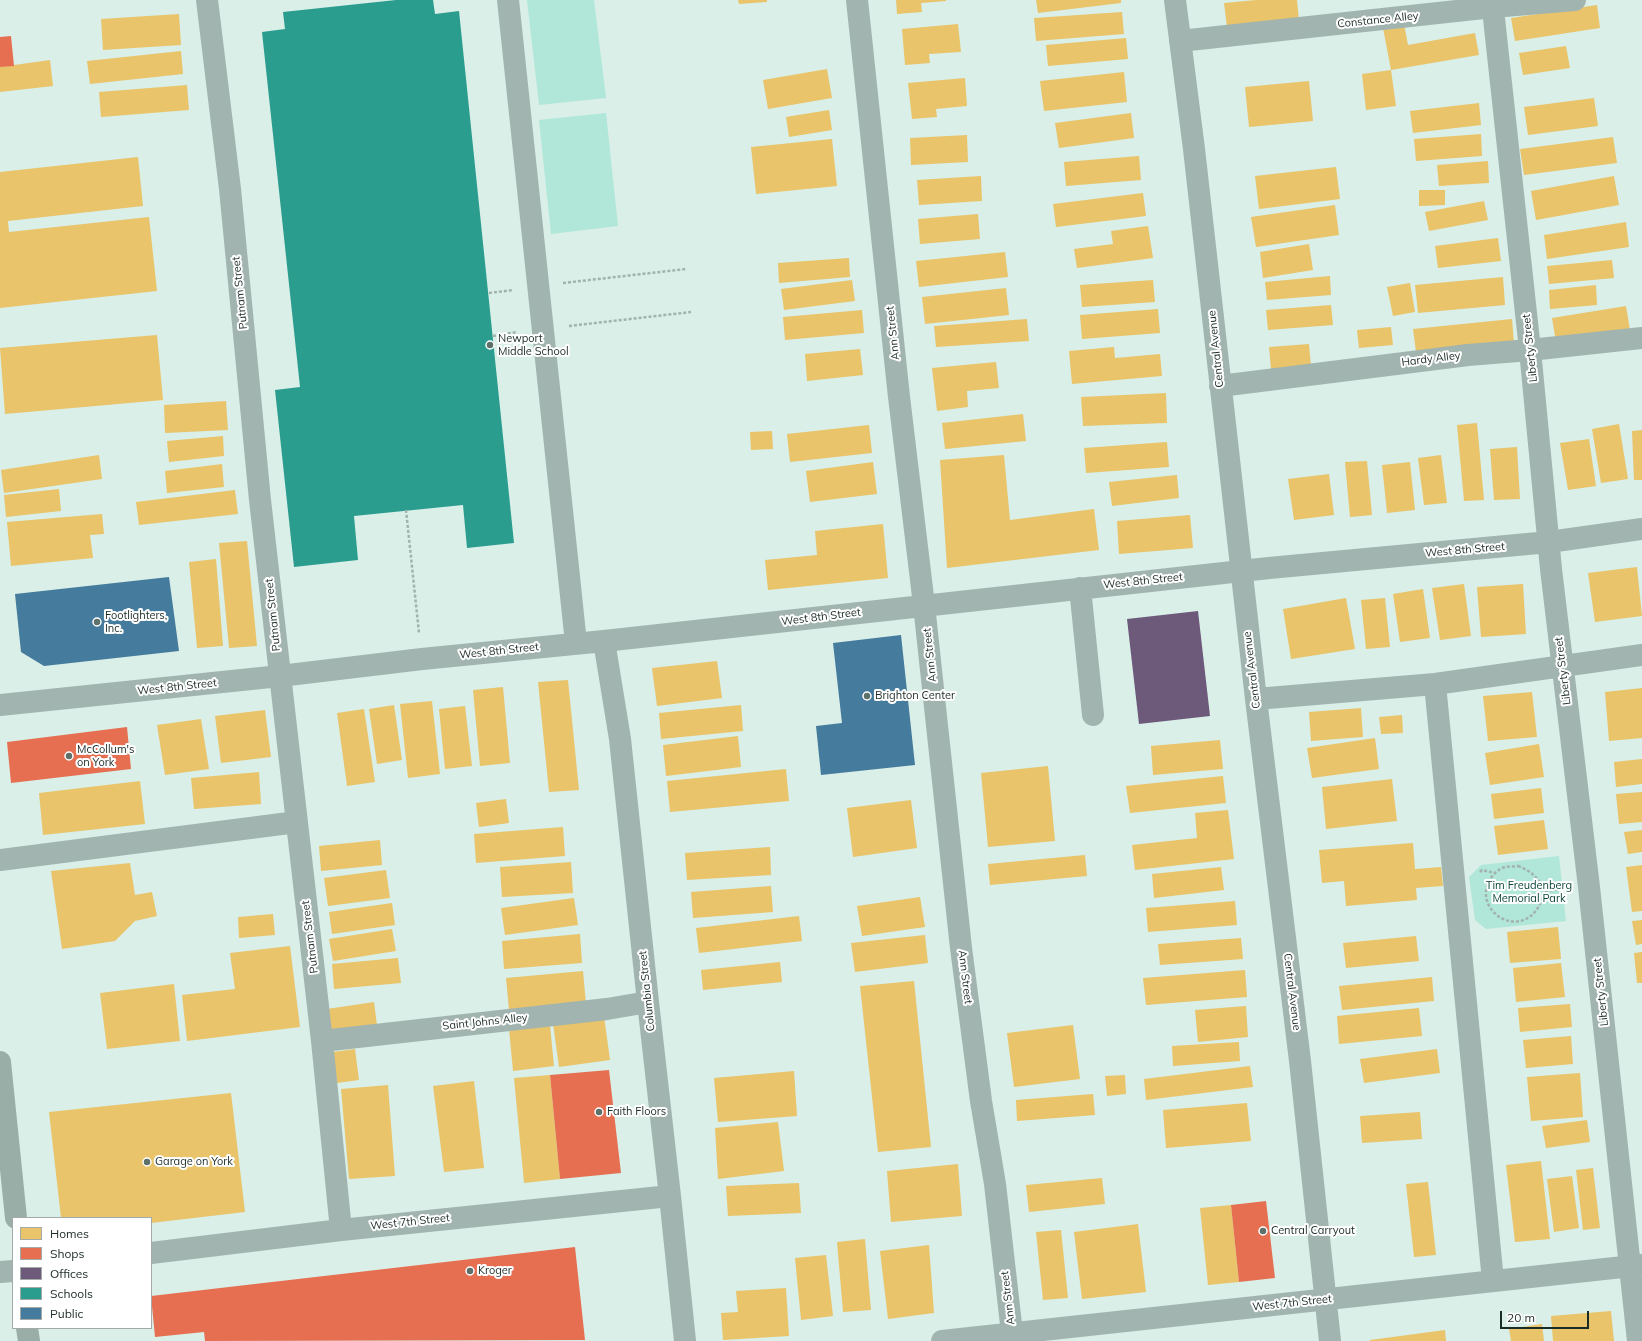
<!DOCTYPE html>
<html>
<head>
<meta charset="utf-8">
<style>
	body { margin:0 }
	#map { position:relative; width:1642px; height:1341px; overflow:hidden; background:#d9efe8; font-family:Mulish,sans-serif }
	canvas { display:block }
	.legend { position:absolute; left:12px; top:1217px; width:140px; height:112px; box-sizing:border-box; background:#fff; border:1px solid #a4aaa8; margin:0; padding:5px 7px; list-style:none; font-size:12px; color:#1b2b26 }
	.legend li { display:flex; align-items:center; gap:8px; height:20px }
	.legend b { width:20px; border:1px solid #a4aaa8 }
	.scale { position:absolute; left:1500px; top:1311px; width:89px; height:18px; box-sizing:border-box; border:2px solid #1b2b26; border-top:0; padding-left:5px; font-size:12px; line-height:14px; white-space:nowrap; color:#1b2b26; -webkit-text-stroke:3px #fff; paint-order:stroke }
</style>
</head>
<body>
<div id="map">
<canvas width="1642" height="1341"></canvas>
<ul class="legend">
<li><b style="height:11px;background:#e9c46a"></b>Homes</li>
<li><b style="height:11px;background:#e76f51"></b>Shops</li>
<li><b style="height:11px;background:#6d597a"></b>Offices</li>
<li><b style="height:11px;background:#2a9d8f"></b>Schools</li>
<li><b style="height:11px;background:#457b9d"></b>Public</li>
</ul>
<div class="scale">20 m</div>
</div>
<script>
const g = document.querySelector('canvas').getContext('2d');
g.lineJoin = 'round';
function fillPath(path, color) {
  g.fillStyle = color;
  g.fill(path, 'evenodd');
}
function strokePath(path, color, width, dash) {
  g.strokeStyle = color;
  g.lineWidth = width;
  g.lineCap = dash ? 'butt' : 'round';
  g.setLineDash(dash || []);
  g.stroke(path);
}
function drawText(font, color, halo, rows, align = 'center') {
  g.font = font + ' Mulish,sans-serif';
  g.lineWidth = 4;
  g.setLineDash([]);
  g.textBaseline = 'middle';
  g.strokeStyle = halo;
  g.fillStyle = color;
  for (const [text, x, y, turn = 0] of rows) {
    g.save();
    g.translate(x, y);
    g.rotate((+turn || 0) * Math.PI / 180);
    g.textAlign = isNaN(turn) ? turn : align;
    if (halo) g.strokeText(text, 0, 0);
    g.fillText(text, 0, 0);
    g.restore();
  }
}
fillPath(new Path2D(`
	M527,0H594L606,98L539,105Z
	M606,113L618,226L551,234L539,120Z
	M1559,856L1566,921L1486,929L1475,920L1469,877L1481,865Z`), '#b0e7d8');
fillPath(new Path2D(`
	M738,0H767V2L739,4Z
	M896,0H946V1L921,3L922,12L897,14Z
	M1036,0H1121V3L1038,13Z
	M1256,0H1297L1299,20L1227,27L1224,3Z
	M1597,5L1600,28L1515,41L1511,18Z
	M1122,12L1124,34L1036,41L1034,18Z
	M179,14L181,45L103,50L101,19Z
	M958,24L961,52L929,54L930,63L905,65L902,29Z
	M1404,24L1408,45L1475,33L1479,55L1391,70L1396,106L1366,110L1362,74L1391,70L1383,28Z
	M1126,38L1128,59L1048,66L1046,45Z
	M1566,46L1570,68L1523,75L1519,53Z
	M181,51L183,74L90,84L87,61Z
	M50,60L53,86L0,92V67Z
	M827,69L832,98L768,109L763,80Z
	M1124,72L1127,102L1044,111L1040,81Z
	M965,78L967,106L936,109L937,117L912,119L908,83Z
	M1309,81L1313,121L1249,127L1245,87Z
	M187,85L189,110L101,117L99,92Z
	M1594,98L1598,126L1528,135L1524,107Z
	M1479,103L1481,125L1413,133L1410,111Z
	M829,110L832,130L789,137L786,117Z
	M1131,113L1134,138L1059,148L1055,123Z
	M1481,134L1482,156L1416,161L1414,139Z
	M967,135L968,162L911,165L910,138Z
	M1613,137L1617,163L1524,175L1520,149Z
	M832,139L837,186L756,194L751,147Z
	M1139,156L1141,180L1066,186L1064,162Z
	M138,157L143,206L8,221L9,232L149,217L157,291L0,308V172Z
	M1488,161L1489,183L1439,186L1437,165Z
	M1336,167L1340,199L1259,209L1255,176Z
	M981,176L982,201L919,205L917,180Z
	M1614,176L1619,205L1536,220L1531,191Z
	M1419,190H1445V205L1419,206Z
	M1143,193L1146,216L1056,227L1053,204Z
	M1484,201L1488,220L1429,231L1425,212Z
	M1335,205L1339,235L1256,247L1251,217Z
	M978,214L980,239L920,244L918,219Z
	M1626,222L1629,247L1547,259L1544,235Z
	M1148,226L1153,258L1077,268L1074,249L1113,244L1111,231Z
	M1498,238L1501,261L1438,268L1435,246Z
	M1309,244L1313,270L1263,278L1260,252Z
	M1005,252L1008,277L919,287L916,261Z
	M849,258L850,277L779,283L778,263Z
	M1612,260L1614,278L1549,284L1547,266Z
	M1330,276L1331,295L1267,300L1265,282Z
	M1503,277L1505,305L1418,313L1415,285Z
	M852,280L855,301L784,310L781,289Z
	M1153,280L1155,302L1082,307L1080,285Z
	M1410,283L1415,312L1393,316L1387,287Z
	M1596,285L1597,305L1550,309L1549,290Z
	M1006,288L1009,315L925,324L922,297Z
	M1331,305L1333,325L1268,330L1266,310Z
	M1626,306L1630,330L1556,342L1552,318Z
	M1158,309L1160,333L1082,339L1080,315Z
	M862,310L864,333L785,340L783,317Z
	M1027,319L1029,341L936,347L934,326Z
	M1512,319L1514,343L1416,352L1413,329Z
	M1391,327L1393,345L1359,348L1357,330Z
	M157,335L163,400L5,414L0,348Z
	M1309,344L1311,366L1271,369L1269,347Z
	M1114,347L1115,358L1160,354L1162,376L1072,384L1069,351Z
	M860,349L863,375L807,381L805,354Z
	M996,362L999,388L967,391L968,407L937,411L932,368Z
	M1166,393L1167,423L1083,426L1081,397Z
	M226,401L228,430L165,433L164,405Z
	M1023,414L1026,441L945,449L942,423Z
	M1477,423L1484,500L1464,501L1457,425Z
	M1619,424L1628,479L1601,483L1592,429Z
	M869,425L872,453L790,462L787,434Z
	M1642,430V480H1634L1632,431Z
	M772,431L773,449L751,450L750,432Z
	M223,436L224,456L169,462L167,441Z
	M1589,439L1596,486L1568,490L1560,443Z
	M1167,442L1169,467L1086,473L1084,448Z
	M1517,447L1520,499L1494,500L1490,449Z
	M99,455L102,479L4,493L1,470Z
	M1004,455L1010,520L1094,509L1099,550L947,568L940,460Z
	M1441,455L1447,503L1424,505L1418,458Z
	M1367,461L1372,515L1350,517L1345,462Z
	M873,462L877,494L810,502L806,471Z
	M1410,462L1415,510L1387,513L1382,465Z
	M222,464L224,487L167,493L165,471Z
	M1329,474L1334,515L1294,520L1288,479Z
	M1177,475L1179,498L1112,506L1109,482Z
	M59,489L61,511L6,517L4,495Z
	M235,490L238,514L139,525L136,502Z
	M102,514L104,534L90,535L93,558L11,566L7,522Z
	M1190,515L1193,548L1119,554L1117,521Z
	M883,524L888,578L768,590L765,560L817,555L815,531Z
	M247,541L257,646L229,648L219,543Z
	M216,559L223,646L197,648L189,562Z
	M1637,567L1642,616L1595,622L1588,573Z
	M1464,584L1471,636L1440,640L1432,588Z
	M1523,584L1526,634L1481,637L1477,587Z
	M1423,589L1430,638L1400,642L1393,594Z
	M1346,598L1355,649L1291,659L1283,609Z
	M1385,598L1390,647L1366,649L1361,600Z
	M717,661L722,698L657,706L652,668Z
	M568,680L579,790L549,792L538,682Z
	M503,687L510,763L480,766L473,690Z
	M1642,688V738L1609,741L1605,692Z
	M1532,692L1537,737L1488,741L1483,696Z
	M432,701L440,774L408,778L400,704Z
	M394,705L402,760L377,764L369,709Z
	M741,705L743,731L661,739L659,713Z
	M465,706L472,766L445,769L439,709Z
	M1361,708L1363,737L1311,741L1309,712Z
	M364,709L375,782L347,786L337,713Z
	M265,710L271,757L221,763L215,716Z
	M1402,715L1403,733L1381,734L1379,717Z
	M201,719L209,769L165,775L157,725Z
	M738,736L741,767L666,776L663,745Z
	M1375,738L1379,769L1312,778L1307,748Z
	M1220,740L1223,769L1153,775L1151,746Z
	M1539,744L1544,777L1490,785L1485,753Z
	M1642,759V784L1616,787L1614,762Z
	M1048,766L1055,841L988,847L981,773Z
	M786,769L789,801L670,812L667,781Z
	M259,772L261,804L194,809L191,778Z
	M1223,776L1226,803L1130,813L1126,786Z
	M1392,779L1397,821L1326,829L1322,787Z
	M140,781L145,824L43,835L39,793Z
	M1541,788L1544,813L1494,819L1491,794Z
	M1642,792V822L1619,824L1616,794Z
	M506,799L509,823L479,827L476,803Z
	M911,800L917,848L853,857L847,808Z
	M1228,810L1234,859L1135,870L1132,845L1197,838L1195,813Z
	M1544,820L1548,849L1498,855L1494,826Z
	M563,827L565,856L476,863L474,834Z
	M1642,830V852L1628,854L1624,832Z
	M380,840L382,865L321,871L319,846Z
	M1413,843L1415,869L1441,867L1443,886L1416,888L1417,900L1346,906L1344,881L1322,883L1319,850Z
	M770,847L771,875L687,880L685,853Z
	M1085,855L1087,876L990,885L988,864Z
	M571,862L573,893L502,897L500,867Z
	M130,863L135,895L152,892L157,916L135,921L115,941L62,949L51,871Z
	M1642,865V911L1632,912L1626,867Z
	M1221,867L1224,890L1154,898L1152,874Z
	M386,870L390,898L328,906L324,878Z
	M771,886L773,912L693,918L691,892Z
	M920,897L925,927L862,936L857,906Z
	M574,898L578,925L505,935L501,908Z
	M1235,901L1237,925L1148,932L1146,908Z
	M392,903L395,925L332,934L329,912Z
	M273,914L275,935L239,938L238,917Z
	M799,916L802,941L699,953L696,928Z
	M1642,920V944L1636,945L1632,921Z
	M1558,927L1561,959L1510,963L1507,932Z
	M392,929L396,951L333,961L329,939Z
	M580,934L582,963L504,969L502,941Z
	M925,935L928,963L855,972L851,943Z
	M1416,936L1419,961L1346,968L1343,943Z
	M1241,938L1243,959L1160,965L1158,944Z
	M290,946L300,1027L187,1041L182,995L235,989L230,953Z
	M1642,952V983H1637L1634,953Z
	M398,958L401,983L334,989L332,964Z
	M780,962L782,982L703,990L701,970Z
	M1561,963L1565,997L1516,1002L1513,968Z
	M1245,970L1247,997L1146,1005L1143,978Z
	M583,971L586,1004L509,1010L506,978Z
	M1432,977L1434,1001L1342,1010L1339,986Z
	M914,981L931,1147L878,1152L860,986Z
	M174,984L180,1041L107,1049L100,993Z
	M374,1002L377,1025L330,1031L327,1009Z
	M1570,1004L1572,1027L1520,1032L1518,1008Z
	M1246,1006L1248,1037L1198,1042L1195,1010Z
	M1419,1008L1422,1036L1339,1044L1337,1016Z
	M604,1016L610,1060L559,1067L553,1024Z
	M550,1025L554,1066L513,1071L509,1029Z
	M1073,1025L1080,1079L1014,1087L1007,1033Z
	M1571,1036L1573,1064L1526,1068L1523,1040Z
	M1239,1042L1240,1061L1173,1066L1172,1046Z
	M355,1049L359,1080L337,1083L333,1052Z
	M1437,1049L1440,1073L1364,1083L1360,1059Z
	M1250,1066L1253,1087L1146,1100L1144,1079Z
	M794,1071L797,1116L718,1122L714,1078Z
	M1580,1073L1583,1117L1531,1121L1527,1077Z
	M550,1075L560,1179L524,1183L514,1078Z
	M1125,1075L1126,1094L1107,1096L1105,1076Z
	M474,1081L484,1168L444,1172L433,1086Z
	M388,1085L395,1176L349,1179L341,1089Z
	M231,1093L245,1212L151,1223V1218H61L49,1112Z
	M1093,1094L1095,1115L1017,1121L1016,1100Z
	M1247,1103L1251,1141L1166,1148L1163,1110Z
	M1420,1112L1422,1139L1362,1143L1360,1116Z
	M1587,1120L1590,1142L1546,1148L1542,1126Z
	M778,1122L784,1171L718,1179L715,1128Z
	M1541,1161L1550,1239L1515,1242L1506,1165Z
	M958,1164L962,1216L891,1222L887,1171Z
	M1593,1168L1600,1228L1583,1230L1576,1170Z
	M1572,1176L1579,1228L1554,1232L1547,1179Z
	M1102,1178L1105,1204L1029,1212L1026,1185Z
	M1428,1182L1436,1255L1414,1257L1406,1184Z
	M799,1183L801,1213L728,1216L726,1186Z
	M1231,1205L1239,1282L1208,1285L1200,1208Z
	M1138,1224L1146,1292L1082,1299L1074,1232Z
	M1061,1230L1068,1298L1043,1300L1036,1232Z
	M865,1239L871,1310L843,1312L837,1242Z
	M929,1245L934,1313L888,1319L880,1251Z
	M826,1255L833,1316L801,1320L795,1258Z
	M786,1288L789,1336L723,1340L721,1313L738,1312L736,1291Z
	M1611,1311L1614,1341H1553L1551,1316Z
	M1542,1324L1544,1341H1511L1509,1329Z
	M1445,1330L1446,1341H1370V1340Z`), '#e9c46a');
fillPath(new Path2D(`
	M11,36L14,66L0,67V37Z
	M127,727L131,769L11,783L7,742Z
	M609,1070L621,1173L560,1179L550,1075Z
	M1266,1201L1275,1278L1239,1282L1231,1205Z
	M575,1247L585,1340L205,1341L204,1332L155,1337L151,1296Z`), '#e76f51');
fillPath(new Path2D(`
	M1198,611L1210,716L1139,724L1127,619Z`), '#6d597a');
fillPath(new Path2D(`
	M396,0H433L435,14L459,11L514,543L467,548L463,505L354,516L358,560L294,567L275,390L300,387L262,32L285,29L283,12Z`), '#2a9d8f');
fillPath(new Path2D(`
	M169,577L179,651L44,666L21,652L15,594Z
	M901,635L915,765L821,775L816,726L842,723L833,643Z`), '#457b9d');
strokePath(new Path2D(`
	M563,283L686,269
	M489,293L513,290
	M569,326L691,312
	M493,336L517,332
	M406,510L419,633
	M1518,866C1533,872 1537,877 1545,891C1542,898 1540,907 1534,913C1511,937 1472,906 1491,878C1494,873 1499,869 1505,867C1509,866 1514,867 1518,866Z
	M1480,872L1482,870L1495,873
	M1545,891L1563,889`), '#a2b3ad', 2.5, [3, 2]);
strokePath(new Path2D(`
	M207,0L230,189L260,500L322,1041L341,1230
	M508,0L576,643
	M857,0L899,397L924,605L961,948L981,1101L995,1184L1012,1333
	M1175,0L1194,149L1256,699L1300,1061L1330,1341
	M1492,0L1530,350L1551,569L1589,887L1638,1341
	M1180,41L1493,7L1575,0
	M1220,386L1468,355L1530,350L1642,338
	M1080,588L1093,715
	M604,641L620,739L648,1002L670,1196L685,1341
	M1435,684L1493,1281
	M1256,699L1435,684L1642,655
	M0,705L280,676L422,659L604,641L1269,568L1549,542L1642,529
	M0,860L297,822
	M322,1041L607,1009L648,1002
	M151,1253L341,1230L670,1196
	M0,1272L13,1271
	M942,1341L1642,1265`), '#a2b4af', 22);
strokePath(new Path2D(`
	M0,1062L16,1218
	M27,1328L29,1341`), '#9aaea8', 22);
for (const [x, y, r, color] of [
	[490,345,4,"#5e706a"],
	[97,622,4,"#5e706a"],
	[867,696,4,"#5e706a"],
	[69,756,4,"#5e706a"],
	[599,1112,4,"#5e706a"],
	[147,1162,4,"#5e706a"],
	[1263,1231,4,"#5e706a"],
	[470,1271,4,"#5e706a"]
]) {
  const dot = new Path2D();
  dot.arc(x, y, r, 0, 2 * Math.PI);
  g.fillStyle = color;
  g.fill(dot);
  strokePath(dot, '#fff', 1.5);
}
drawText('11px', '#1b2b26', '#fff', [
	["Constance Alley",1378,20,-6],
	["Putnam Street",240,293,-96],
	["Ann Street",893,333,-96],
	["Liberty Street",1530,348,-96],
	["Central Avenue",1216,349,-96],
	["Hardy Alley",1431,359,-7],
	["West 8th Street",1465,550,-5],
	["West 8th Street",1143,581,-6],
	["Putnam Street",273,615,-96],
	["West 8th Street",821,617,-7],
	["West 8th Street",499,651,-6],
	["Ann Street",930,655,-96],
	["Central Avenue",1252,670,-97],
	["Liberty Street",1563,671,-97],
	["West 8th Street",177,687,-6],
	["Putnam Street",310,937,-97],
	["Ann Street",965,977,83],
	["Columbia Street",647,991,-96],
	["Central Avenue",1292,992,83],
	["Liberty Street",1601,992,-96],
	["Saint Johns Alley",485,1022,-6],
	["West 7th Street",410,1222,-6],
	["Ann Street",1008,1298,-97],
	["West 7th Street",1292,1303,-6]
]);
drawText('11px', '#1b2b26', '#fff', [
	["Newport",498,339],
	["Middle School",498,352],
	["Footlighters,",105,616],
	["Inc.",105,629],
	["Brighton Center",875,696],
	["McCollum's",77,750],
	["on York",77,763],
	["Faith Floors",607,1112],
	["Garage on York",155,1162],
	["Central Carryout",1271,1231],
	["Kroger",478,1271]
], 'left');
drawText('11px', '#0b4539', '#fff', [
	["Tim Freudenberg",1529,886],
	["Memorial Park",1529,899]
]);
</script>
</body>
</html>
